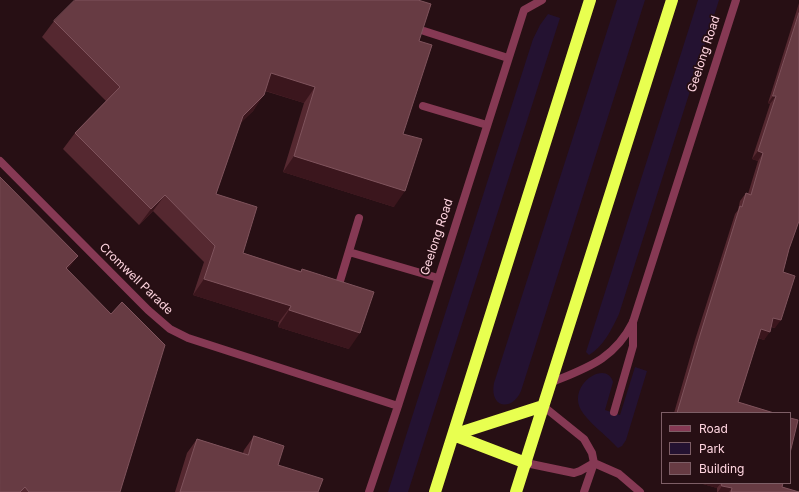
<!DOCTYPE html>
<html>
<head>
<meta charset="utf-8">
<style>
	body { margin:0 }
	#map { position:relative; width:799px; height:492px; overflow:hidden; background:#270f14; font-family:Inter,sans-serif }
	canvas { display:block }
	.legend { position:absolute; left:661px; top:412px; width:130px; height:72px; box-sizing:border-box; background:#270f14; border:1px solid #7d5e66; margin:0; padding:5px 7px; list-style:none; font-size:12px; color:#ffd5e0 }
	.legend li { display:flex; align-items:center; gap:8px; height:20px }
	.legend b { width:20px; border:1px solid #7d5e66 }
</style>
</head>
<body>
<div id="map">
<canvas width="799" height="492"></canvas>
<ul class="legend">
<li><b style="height:5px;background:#863954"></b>Road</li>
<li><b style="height:11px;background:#241231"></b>Park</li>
<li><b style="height:11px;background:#673b43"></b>Building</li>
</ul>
</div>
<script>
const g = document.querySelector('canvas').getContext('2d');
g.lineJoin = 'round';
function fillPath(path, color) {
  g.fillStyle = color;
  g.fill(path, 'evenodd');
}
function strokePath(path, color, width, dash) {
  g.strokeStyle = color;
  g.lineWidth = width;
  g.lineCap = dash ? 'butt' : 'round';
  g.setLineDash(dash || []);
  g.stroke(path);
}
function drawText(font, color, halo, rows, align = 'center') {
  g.font = font + ' Inter,sans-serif';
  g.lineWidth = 3.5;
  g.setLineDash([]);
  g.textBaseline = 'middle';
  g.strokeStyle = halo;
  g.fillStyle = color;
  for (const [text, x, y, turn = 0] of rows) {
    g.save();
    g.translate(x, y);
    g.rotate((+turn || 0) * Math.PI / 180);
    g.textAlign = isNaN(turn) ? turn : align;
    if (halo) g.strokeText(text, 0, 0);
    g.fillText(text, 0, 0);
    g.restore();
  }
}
fillPath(new Path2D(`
	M617,0H645L521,391C512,412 489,408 494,383Z
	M698,0H719L619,314C612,329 603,347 589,355L586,352Z
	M548,14L560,18L408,492H388L533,39L540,25Z
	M635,367L647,371L626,440L622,446L618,448C608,437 588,422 581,410C567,384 607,359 613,382L605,410L620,415Z`), '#241231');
strokePath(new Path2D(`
	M424,31L508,58
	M423,106L487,125
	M349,252L438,278
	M337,291L359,218
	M614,412L633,346V322`), '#863954', 8);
strokePath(new Path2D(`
	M0,161L148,310L170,329L188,338L398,406
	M550,383C586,368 614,360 633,322L736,0
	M543,406L584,439L592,453L594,463
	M526,463L574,473L580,471L594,463
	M594,463L619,474L640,492
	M369,492L398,406L524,10L542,0
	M584,492L594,463`), '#863954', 8);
strokePath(new Path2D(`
	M453,435L543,406
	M453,435L526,463
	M435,492L590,0
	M516,492L672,0`), '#e8ff50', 12);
fillPath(new Path2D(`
	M799,3V221L789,249L783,272L775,328L771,327L764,340L758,338L738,402L774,413H674L695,340L735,214L738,210L740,201L746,193L748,194L758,161L752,159L770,104L768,103Z
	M54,21L419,41L403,134L394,207L283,172L304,103L265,91L253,111L240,123L216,194L243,253L301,271L302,269L349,349L278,327L279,322L193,295L204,262L153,211L139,225L63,149L75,133L106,101L42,37Z
	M68,270L120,492H0Z
	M254,436L278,465L318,492H175L187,453L197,439L243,453L244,450Z
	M703,483H783L782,487L799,492H717V488L703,484Z`), '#552830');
fillPath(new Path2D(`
	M271,73L315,87L304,103L260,89Z
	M264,95L253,111L232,132L243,116Z
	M773,96H776L770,104L768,103Z
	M758,151L763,153L758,161L752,159Z
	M294,156L405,191L394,207L283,172Z
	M165,195L153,211L139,225L151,209Z
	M78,256L66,272V268Z
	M204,279L291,306L279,322L193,295Z
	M289,310L360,333L349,349L278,327Z
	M773,318L781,320L775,328L768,325Z
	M761,329L770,332L764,340L756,337Z
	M704,483H721L717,488L703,484Z
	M722,486L732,488L729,492H718Z`), '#3b161d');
const building = new Path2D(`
	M75,0H418L431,4L419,41L432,45L403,134L422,139L405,191L294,156L315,87L271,73L264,95L243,116L216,194L257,207L243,253L301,272L302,269L374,292L360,333L289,310L291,306L204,279L215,246L165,195L151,209L75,133L120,87L54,21Z
	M799,13V221L789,249L783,272L795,276L781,320L773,318L770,332L761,329L738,402L774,413H677L701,332L740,206L742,207L746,193L751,195L763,153L758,151L776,96H773Z
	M0,177L78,256L66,268L111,314L122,302L165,345L120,492H29L25,487L20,492H0Z
	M790,418L798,420L790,453Z
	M254,436L284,446L278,465L323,479L318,492H180L197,439L248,455Z
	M722,483H783L782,487L799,492H731L732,488L722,486Z`);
fillPath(building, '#673b43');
strokePath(building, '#7f535c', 1);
drawText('12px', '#ffd5e0', '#270f14', [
	["Geelong Road",704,54,-72],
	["Geelong Road",437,237,-72],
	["Cromwell Parade",136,279,44]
]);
</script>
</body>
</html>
